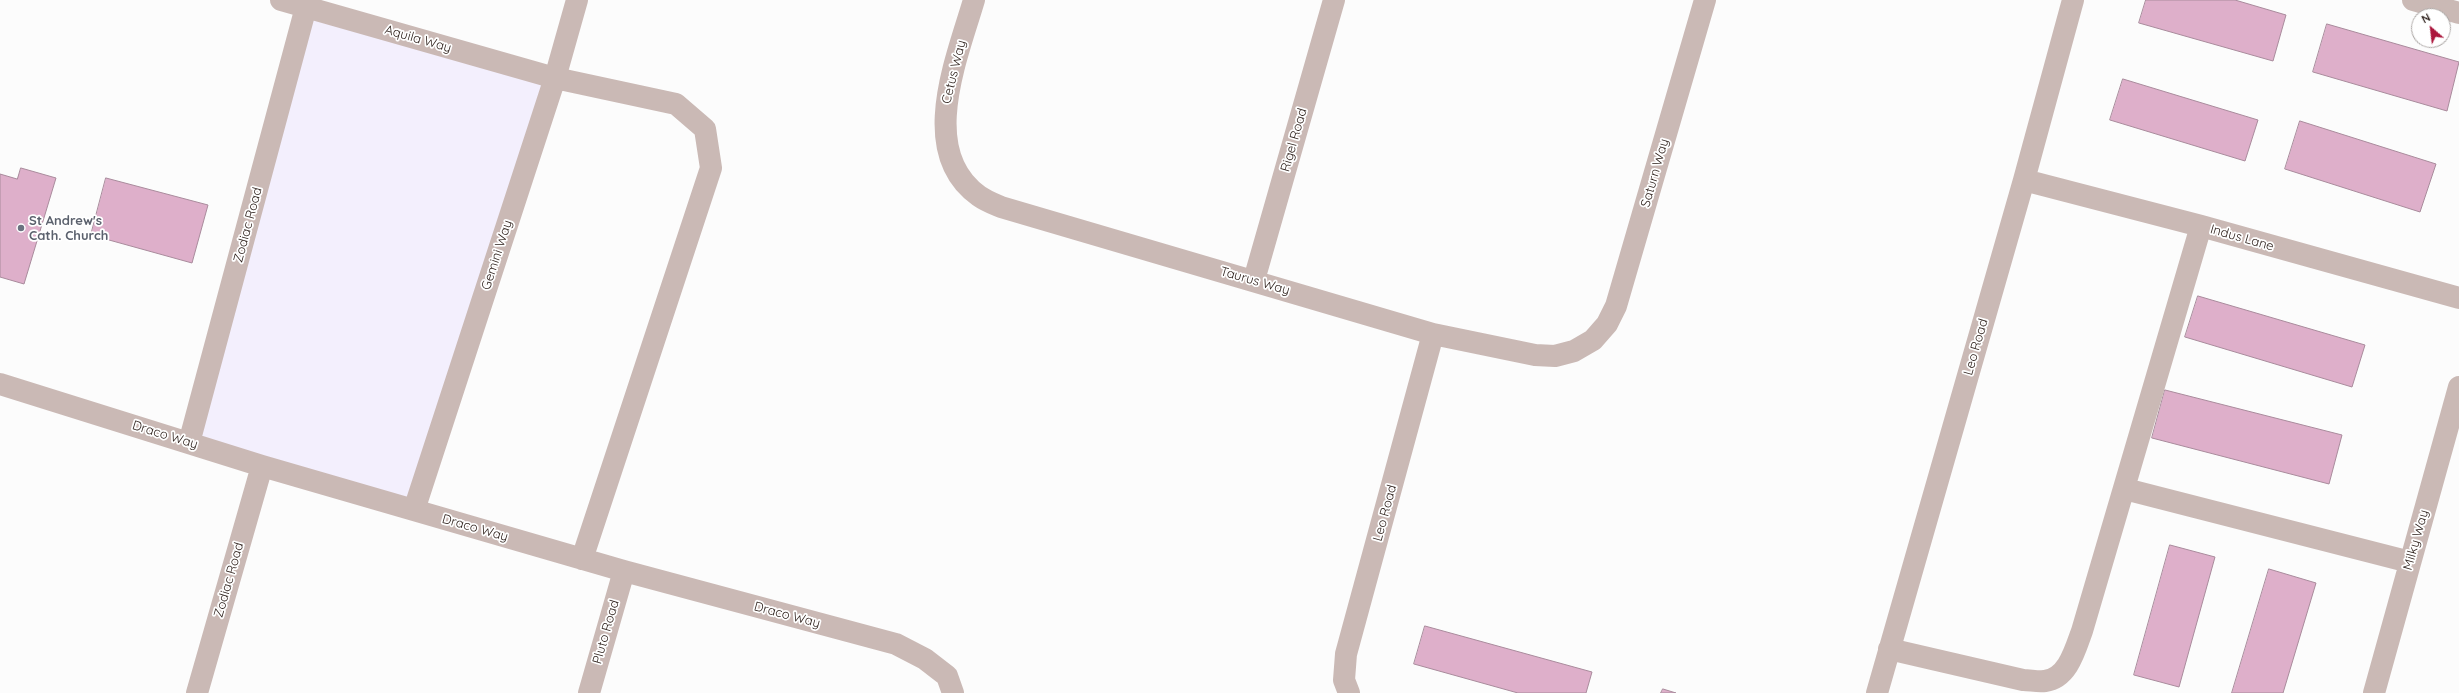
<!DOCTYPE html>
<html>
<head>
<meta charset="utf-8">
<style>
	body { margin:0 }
	#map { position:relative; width:2459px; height:693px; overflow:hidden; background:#fcfcfc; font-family:Quicksand,sans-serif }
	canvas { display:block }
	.north { position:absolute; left:2411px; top:8px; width:40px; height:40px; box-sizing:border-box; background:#fff; border:1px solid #aba6a4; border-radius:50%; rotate:332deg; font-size:11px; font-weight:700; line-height:16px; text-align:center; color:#2e211c }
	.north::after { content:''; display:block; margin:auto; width:14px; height:18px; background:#ab163c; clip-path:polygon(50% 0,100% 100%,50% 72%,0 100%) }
</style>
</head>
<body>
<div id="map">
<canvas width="2459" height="693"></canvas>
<div class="north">N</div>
</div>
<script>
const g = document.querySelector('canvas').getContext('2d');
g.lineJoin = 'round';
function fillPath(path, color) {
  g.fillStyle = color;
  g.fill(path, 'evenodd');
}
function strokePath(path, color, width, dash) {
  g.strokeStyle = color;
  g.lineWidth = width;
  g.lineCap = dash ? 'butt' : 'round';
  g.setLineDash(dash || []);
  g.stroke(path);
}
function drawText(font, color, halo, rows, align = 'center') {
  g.font = font + ' Quicksand,sans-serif';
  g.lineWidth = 3.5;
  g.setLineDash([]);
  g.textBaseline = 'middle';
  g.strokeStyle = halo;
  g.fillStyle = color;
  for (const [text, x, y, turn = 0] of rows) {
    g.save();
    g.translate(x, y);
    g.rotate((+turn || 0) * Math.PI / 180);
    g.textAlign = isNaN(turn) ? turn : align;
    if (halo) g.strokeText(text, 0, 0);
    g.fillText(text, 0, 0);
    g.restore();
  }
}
fillPath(new Path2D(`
	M306,7L555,78L414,510L189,443Z`), '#f3effd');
const building = new Path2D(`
	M2146,0H2235L2286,15L2273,61L2139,23Z
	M2327,24L2459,62L2447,111L2313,72Z
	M2123,79L2258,120L2245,161L2110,120Z
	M2300,121L2436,164L2420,212L2285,169Z
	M21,168L56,178L24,284L0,277V174L17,179Z
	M106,178L208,205L192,263L91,235Z
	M2198,296L2365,345L2352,387L2185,337Z
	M2165,390L2342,435L2329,484L2152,438Z
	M2170,545L2215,557L2179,687L2134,675Z
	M2269,569L2316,583L2283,693H2232Z
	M1425,626L1592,672L1586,693H1518L1414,664Z
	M1663,689L1676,693H1661Z`);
fillPath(building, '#deafca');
strokePath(building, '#a98b9c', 1);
strokePath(new Path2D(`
	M281,0L555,78L676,104L705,129L711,168L582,559
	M974,0C957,58 917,152 979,196C986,201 994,204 1001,207L1433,334L1535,355L1555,356L1574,351L1593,340L1607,324L1616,306L1705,0
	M2413,0L2459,13
	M2024,180L2201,226L2459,298
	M1254,280L1334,0
	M0,384L262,466L624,571L896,644L925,659L947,676L953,693
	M189,443L306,7
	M2125,489L2410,562
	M414,510L555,78L577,0
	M1889,649L2023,680C2030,680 2038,682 2045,681C2068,678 2075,650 2082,631L2201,226
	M197,693L262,466
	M589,693L624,571
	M1349,693L1344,680L1346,654L1433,334
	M1877,693L2024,180L2073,0
	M2374,693L2459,387`), '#cab9b5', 22);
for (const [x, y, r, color] of [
	[21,228,4,"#6b7280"]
]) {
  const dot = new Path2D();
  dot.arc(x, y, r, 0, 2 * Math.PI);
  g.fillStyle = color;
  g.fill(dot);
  strokePath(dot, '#fff', 1.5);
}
drawText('13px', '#2e211c', '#fff', [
	["Aquila Way",418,39,16],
	["Cetus Way",954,72,-76],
	["Rigel Road",1294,140,-74],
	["Saturn Way",1655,173,-74],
	["Zodiac Road",248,225,-75],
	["Indus Lane",2242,238,16],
	["Gemini Way",497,255,-72],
	["Taurus Way",1255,281,16],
	["Leo Road",1976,347,-74],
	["Draco Way",165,435,17],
	["Leo Road",1385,513,-75],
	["Draco Way",475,528,16],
	["Milky Way",2416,540,-74],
	["Zodiac Road",229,580,-74],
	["Draco Way",787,615,15],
	["Pluto Road",606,632,-74]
]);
drawText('bold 13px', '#5b616d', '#fff', [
	["St Andrew's",29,221],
	["Cath. Church",29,236]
], 'left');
</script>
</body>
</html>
